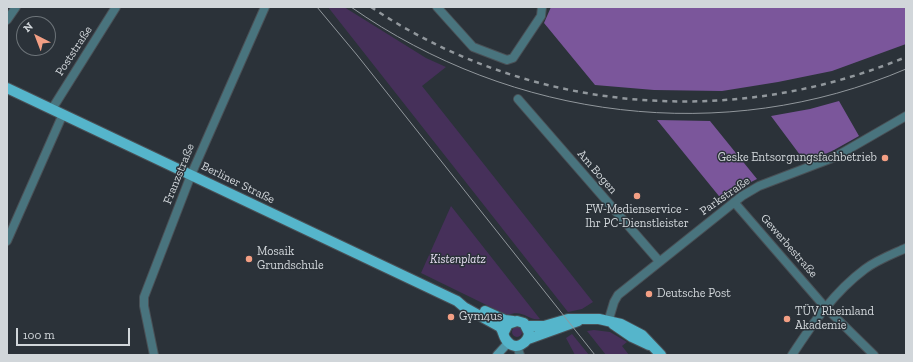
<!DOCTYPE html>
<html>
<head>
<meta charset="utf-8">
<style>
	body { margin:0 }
	#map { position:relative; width:913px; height:362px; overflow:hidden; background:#2b3239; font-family:"Zilla Slab",serif }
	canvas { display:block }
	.frame { position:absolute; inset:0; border:8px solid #d1d6da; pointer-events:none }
	.north { position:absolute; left:16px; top:16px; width:40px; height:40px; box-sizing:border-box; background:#2b3239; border:1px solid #6d7479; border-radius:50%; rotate:318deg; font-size:11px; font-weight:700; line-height:16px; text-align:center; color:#d1d6da }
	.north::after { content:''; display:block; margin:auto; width:14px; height:18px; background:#f39f84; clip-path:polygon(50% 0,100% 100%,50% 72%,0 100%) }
	.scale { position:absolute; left:16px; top:328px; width:114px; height:18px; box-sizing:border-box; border:2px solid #d1d6da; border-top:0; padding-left:5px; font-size:12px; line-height:14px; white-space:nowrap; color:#d1d6da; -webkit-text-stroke:3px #2b3239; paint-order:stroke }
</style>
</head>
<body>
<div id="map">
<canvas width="913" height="362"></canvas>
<div class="frame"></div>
<div class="north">N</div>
<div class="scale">100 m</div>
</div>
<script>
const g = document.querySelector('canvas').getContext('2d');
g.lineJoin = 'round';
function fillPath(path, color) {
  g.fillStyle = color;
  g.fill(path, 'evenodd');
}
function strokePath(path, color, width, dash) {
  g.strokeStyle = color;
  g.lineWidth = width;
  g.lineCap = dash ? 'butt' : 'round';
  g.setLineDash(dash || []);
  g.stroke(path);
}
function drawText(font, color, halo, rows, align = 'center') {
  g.font = font + ' "Zilla Slab",serif';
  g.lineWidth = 3;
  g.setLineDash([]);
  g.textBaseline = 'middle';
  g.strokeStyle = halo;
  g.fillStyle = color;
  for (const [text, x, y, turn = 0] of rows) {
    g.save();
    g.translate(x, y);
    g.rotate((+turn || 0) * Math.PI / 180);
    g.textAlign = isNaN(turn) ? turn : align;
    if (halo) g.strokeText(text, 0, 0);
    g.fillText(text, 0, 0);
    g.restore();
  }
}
fillPath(new Path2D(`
	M328,7H344L426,58L446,67L422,86L593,302L582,309L568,312Z
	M451,206L540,319C527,321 525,309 507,315L421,273Z
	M512 332a5 5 0 1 1 10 0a5 5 0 1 1-10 0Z
	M594,330L610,332L627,342L622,346L629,355H606L587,331Z
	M572,334L589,355H575L566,338Z`), '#46305a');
fillPath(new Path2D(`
	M551,7H906V44L832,71L778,82L722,91L654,90L595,85L544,23Z
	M839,101L859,136L834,150L806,163L771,116L810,109Z
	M657,120L710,121L757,179L741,187L723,201Z`), '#7b569b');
const minor = new Path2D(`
	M437,7L473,47L507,60L513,58L541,16L542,7
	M7,20L16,7
	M518,99L659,261
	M52,109L116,7
	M734,202L825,307L874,355
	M7,241L63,114
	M608,322L614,302L618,295L742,196L759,186L835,157L906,116
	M517,346L520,355
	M154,355L144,306V297L191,175L265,7
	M792,355C813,323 834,292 865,269C877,260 893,254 906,248`);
const secondary = new Path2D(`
	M497,355L508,343`);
const primary = new Path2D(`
	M7,88L457,301L464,307L500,327C504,332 503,338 508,342C516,351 528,343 529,333L524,323L517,321L508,324L504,332
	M485,311L505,320L513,321
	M613,324L632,337L649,345
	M527,326H544L568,319H599L621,324L642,335L661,355
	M528,339L578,321`);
strokePath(minor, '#495056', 10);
strokePath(secondary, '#495056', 10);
strokePath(primary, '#495056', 12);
strokePath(minor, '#49747e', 8);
strokePath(secondary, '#5198aa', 8);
strokePath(primary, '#55b5cb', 10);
strokePath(new Path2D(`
	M317,7L357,55L595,355
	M351,7C512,120 724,147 906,69`), '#91979c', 1);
strokePath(new Path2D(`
	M371,7C529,113 731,130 906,57`), '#91979c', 2.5, [5, 5]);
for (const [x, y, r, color] of [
	[885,158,4,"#f39f84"],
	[637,196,4,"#f39f84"],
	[249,259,4,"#f39f84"],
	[649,294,4,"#f39f84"],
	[451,317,4,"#f39f84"],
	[787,319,4,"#f39f84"]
]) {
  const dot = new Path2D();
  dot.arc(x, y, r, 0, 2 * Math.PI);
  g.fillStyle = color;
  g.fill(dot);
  strokePath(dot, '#2b3239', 1.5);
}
drawText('12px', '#d1d6da', '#2b3239', [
	["Poststraße",74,51,-57],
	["Am Bogen",597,172,49],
	["Franzstraße",179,174,-68],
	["Berliner Straße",238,183,26],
	["Parkstraße",725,196,-35],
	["Gewerbestraße",789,246,49]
]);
drawText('12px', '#d1d6da', '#2b3239', [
	["Geske Entsorgungsfachbetrieb",877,158,"right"],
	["FW-Medienservice -",637,210,"center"],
	["Ihr PC-Dienstleister",637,224,"center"],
	["Mosaik",257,252],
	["Grundschule",257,266],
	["Deutsche Post",657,294],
	["TÜV Rheinland",795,312],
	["Akademie",795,326],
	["Gym4us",459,317]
], 'left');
drawText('italic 12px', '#e6ddf1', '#2b3239', [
	["Kistenplatz",458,260]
]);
</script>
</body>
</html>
